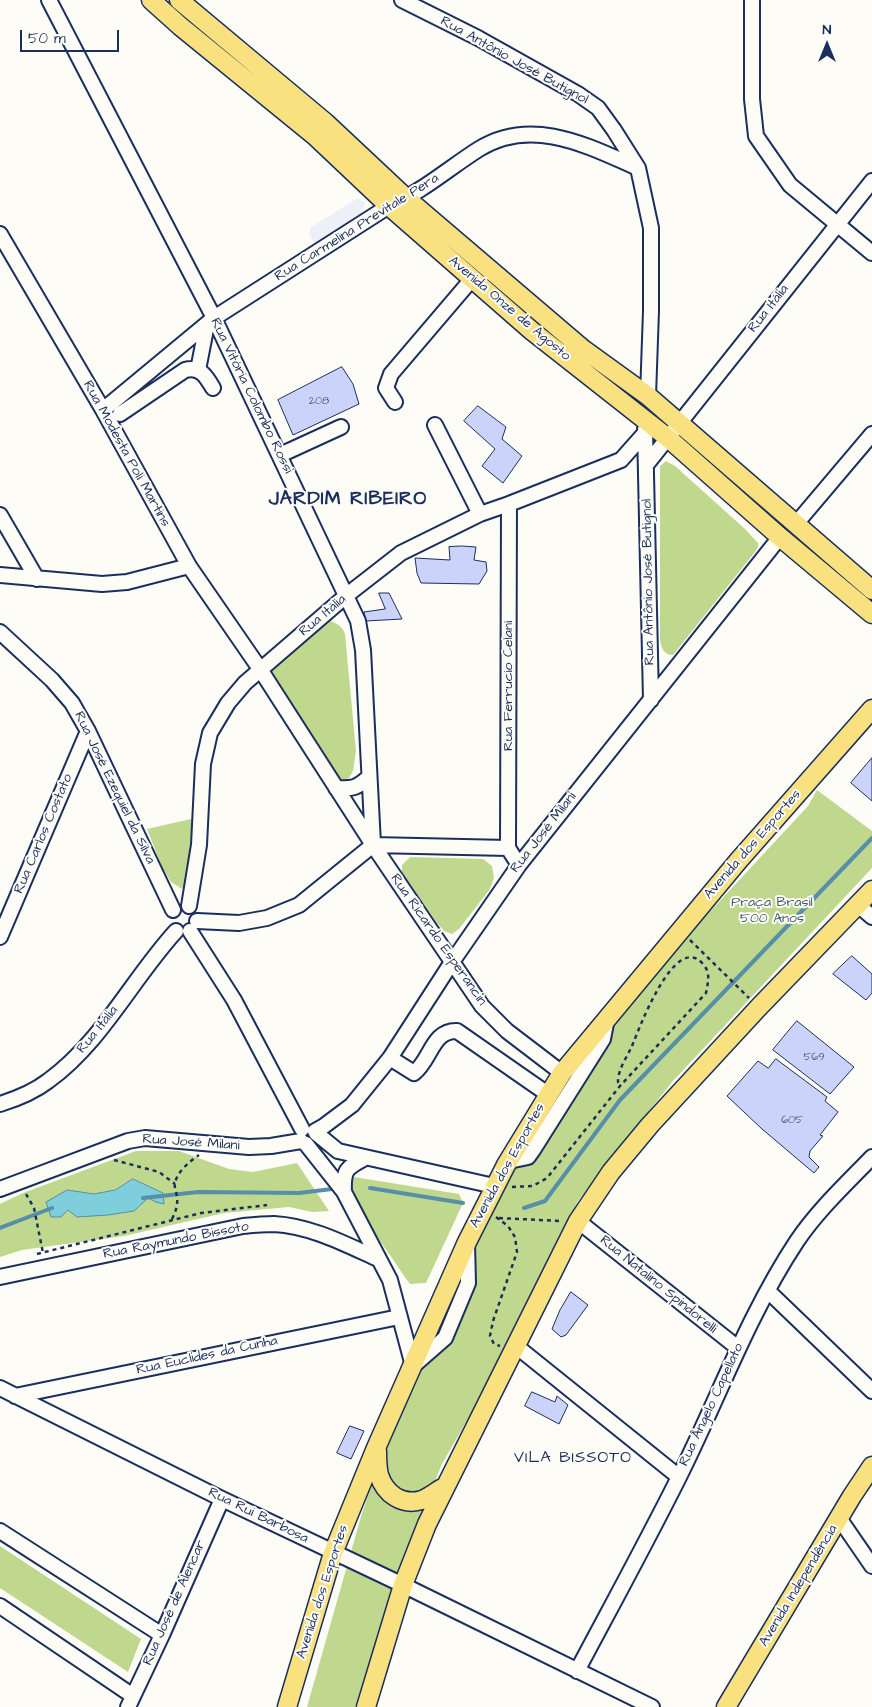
<!DOCTYPE html>
<html>
<head>
<meta charset="utf-8">
<style>
	body { margin:0 }
	#map { position:relative; width:872px; height:1707px; overflow:hidden; background:#fdfcf7; font-family:"Architects Daughter",sans-serif }
	canvas { display:block }
	.north { position:absolute; left:802px; top:20px; width:50px; height:50px; -webkit-text-stroke:4px #fdfcf7; paint-order:stroke; rotate:0deg; font-size:14px; font-weight:700; line-height:20px; text-align:center; color:#1b2f5e }
	.north::after { content:''; display:block; margin:auto; width:18px; height:22px; background:#1b2f5e; clip-path:polygon(50% 0,100% 100%,50% 72%,0 100%) }
	.scale { position:absolute; left:20px; top:30px; width:99px; height:22px; box-sizing:border-box; border:2px solid #1b2f5e; border-top:0; padding-left:6px; font-size:15px; line-height:18px; white-space:nowrap; color:#1b2f5e; -webkit-text-stroke:4px #fdfcf7; paint-order:stroke }
</style>
</head>
<body>
<div id="map">
<canvas width="872" height="1707"></canvas>
<div class="north">N</div>
<div class="scale">50 m</div>
</div>
<script>
const g = document.querySelector('canvas').getContext('2d');
g.lineJoin = 'round';
function fillPath(path, color) {
  g.fillStyle = color;
  g.fill(path, 'evenodd');
}
function strokePath(path, color, width, dash) {
  g.strokeStyle = color;
  g.lineWidth = width;
  g.lineCap = dash ? 'butt' : 'round';
  g.setLineDash(dash || []);
  g.stroke(path);
}
function drawText(font, color, halo, rows, align = 'center') {
  g.font = font + ' "Architects Daughter",sans-serif';
  g.lineWidth = 4;
  g.setLineDash([]);
  g.textBaseline = 'middle';
  g.strokeStyle = halo;
  g.fillStyle = color;
  for (const [text, x, y, turn = 0] of rows) {
    g.save();
    g.translate(x, y);
    g.rotate((+turn || 0) * Math.PI / 180);
    g.textAlign = isNaN(turn) ? turn : align;
    if (halo) g.strokeText(text, 0, 0);
    g.fillText(text, 0, 0);
    g.restore();
  }
}
fillPath(new Path2D(`
	M358,198L365,203L362,213L315,244L309,235L311,227Z`), '#eef0f8');
fillPath(new Path2D(`
	M666,461L675,466L745,529L758,543V547L755,552L673,655C663,655 661,647 660,639V466Z
	M330,621C338,624 342,626 345,634L356,751L353,771L349,778L343,781L333,772L269,677L272,671Z
	M817,790L872,831V868L672,1082L578,1201L490,1380L442,1464L402,1562L355,1707H307L362,1513L388,1437L440,1308L501,1189L613,1016L808,806Z
	M191,819C191,842 193,868 182,889L171,882L162,867L147,829Z
	M410,857L483,859L492,866L494,878L490,889L459,929L452,934L444,931L437,923L402,872V865Z
	M136,1151H179L229,1169L253,1172L297,1163L329,1211L312,1212L289,1207L224,1213L124,1236L22,1250L0,1257V1204L23,1193Z
	M354,1177L459,1194L463,1203L426,1283L410,1284L404,1276C385,1246 359,1216 349,1182Z
	M0,1546L141,1639L128,1672L0,1588Z`), '#bfd88e');
const water = new Path2D(`
	M133,1179L163,1193L164,1204L156,1202L148,1198L134,1211L108,1215L77,1217L68,1210L61,1217H51L46,1202L67,1190L94,1194L115,1190Z`);
fillPath(water, '#7fcedb');
strokePath(water, '#578ea9', 1);
strokePath(new Path2D(`
	M370,1188L463,1203
	M143,1198L198,1192L299,1193L332,1189
	M524,1208L545,1201L620,1100L872,838
	M0,1228L52,1208`), '#578ea9', 4);
const building = new Path2D(`
	M342,367L353,384L359,404L293,435L278,400Z
	M478,406L506,427L502,439L522,456L503,483L482,466L495,449L464,421Z
	M462,546L476,547L474,560L486,562L487,571L479,584L421,583L417,573L415,558L450,560L449,547Z
	M379,593H389L402,619L366,621L364,612L385,609Z
	M872,758V801L851,783Z
	M852,956L872,974V993L866,1000L833,974Z
	M797,1021L854,1067L830,1094L773,1050Z
	M776,1059L827,1097L825,1101L838,1112L820,1135L823,1136L810,1151L809,1157L819,1167L814,1173L762,1129L727,1096L758,1061L768,1068Z
	M571,1292L588,1305L566,1335L561,1337L552,1329L560,1310Z
	M532,1392L555,1402L557,1396L568,1405L559,1424L525,1406Z
	M350,1426L364,1431L351,1459L337,1453Z`);
fillPath(building, '#cbd3fb');
strokePath(building, '#1b2f5e', 1);
const minor = new Path2D(`
	M49,0L214,318L358,621L363,650L373,844
	M402,0L478,38L578,94L598,108L614,130L638,168L651,228V311L648,396
	M752,0V99L756,136L790,185L872,253
	M0,234L103,410L189,566L260,669L373,845L482,1006L507,1031L562,1073
	M198,370L207,324
	M395,402L386,388L391,374L472,279
	M103,410L214,318L389,206C422,192 449,168 479,149C532,116 588,146 638,168
	M120,414L185,370C200,366 206,376 213,388
	M435,425L480,514
	M645,429L651,700
	M280,455L341,427
	M647,464L872,181
	M509,504L508,848L519,865
	M0,515L37,579
	M795,525L872,434
	M0,575L102,584L127,582L189,566
	M0,632L52,680L72,703L88,731L173,910
	M336,788C353,789 357,788 369,777
	M858,905L872,917
	M189,906L199,845L203,764L210,733L228,703L245,683L347,595L401,553L480,514L509,504L621,460L645,433
	M197,921L239,923L267,918L299,905L373,845L508,848
	M190,931L234,1000L302,1129
	M0,937L88,731
	M390,1058L414,1073C431,1060 432,1030 457,1031L549,1095
	M0,1104C16,1099 35,1091 48,1081C102,1042 132,979 176,931
	M315,1131L324,1126L352,1105L390,1058L452,962L519,865L780,537
	M316,1133L338,1151L494,1186
	M306,1144L344,1192L390,1280L413,1366L445,1338L468,1283L467,1244
	M509,1161L528,1157L533,1150L603,1039L607,1018
	M0,1189L128,1141L145,1138L249,1147L271,1146L301,1141
	M344,1192C343,1170 346,1168 365,1158
	M578,1221L738,1348
	M0,1277L243,1226C253,1225 264,1224 274,1224C311,1226 345,1244 378,1259
	M768,1291L872,1391
	M516,1346L679,1477
	M0,1388L222,1499L403,1585L652,1707
	M15,1396L399,1317
	M839,1518L872,1566
	M0,1531L162,1635
	M0,1606L133,1696
	M577,1671C611,1607 646,1543 679,1477C718,1399 748,1315 797,1241C818,1210 846,1184 872,1157
	M128,1707L162,1635L222,1499`);
const major = new Path2D(`
	M151,0L180,26L315,136L389,206L532,331L668,438L780,537L872,614
	M179,0L326,123L406,198L583,349L648,396L872,590
	M377,1451C377,1458 377,1467 379,1475C385,1494 402,1506 422,1500C430,1497 438,1490 446,1486
	M287,1707L333,1553L376,1448L467,1242L506,1165L562,1073L739,860L872,709
	M366,1707L403,1585L427,1524L578,1221L611,1172L650,1125L759,1007L872,890
	M726,1707L852,1496L872,1466`);
strokePath(minor, '#1b2f5e', 18);
strokePath(major, '#1b2f5e', 21);
strokePath(new Path2D(`
	M690,940L749,998
	M114,1160L159,1172L175,1184
	M512,1187L533,1186L547,1178L620,1086L706,993C708,982 711,973 703,964C675,931 639,1029 632,1046C627,1057 618,1069 618,1082L620,1086
	M26,1194L34,1208L43,1253
	M496,1217L508,1226L515,1237L517,1252L493,1321L490,1336L494,1344L500,1346
	M499,1218L561,1221
	M172,1219C176,1211 178,1205 177,1196C176,1192 174,1187 175,1183C177,1172 190,1161 199,1155
	M37,1254L201,1213L267,1205`), '#1b2f5e', 2.5, [4, 4]);
strokePath(minor, '#fdfcf7', 14);
strokePath(major, '#fae180', 18);
drawText('11px', '#475885', null, [
	["208",319,402],
	["569",814,1058],
	["605",792,1121]
]);
drawText('14px', '#1b2f5e', '#fdfcf7', [
	["Rua Antônio José Butignol",514,61,29],
	["Rua Carmelina Previtale Pera",357,228,-32],
	["Avenida Onze de Agosto",509,309,40],
	["Rua Itália",769,309,-52],
	["Rua Vitória Colombo Rossi",251,396,64],
	["Rua Modesta Poli Martins",126,454,61],
	["Rua Antônio José Butignol",649,582,-91],
	["Rua Itália",323,616,-40],
	["Rua Ferrucio Celani",509,686,-90],
	["Rua José Ezequiel da Silva",114,788,64],
	["Rua José Milani",544,833,-52],
	["Rua Carlos Costato",44,834,-67],
	["Avenida dos Esportes",753,845,-49],
	["Rua Ricardo Esperancin",438,940,55],
	["Rua Itália",98,1030,-51],
	["Rua José Milani",191,1143,4],
	["Avenida dos Esportes",508,1166,-61],
	["Rua Raymundo Bissoto",176,1241,-11],
	["Rua Natalino Spindorelli",658,1285,39],
	["Rua Euclides da Cunha",207,1356,-12],
	["Rua Ângelo Capellato",712,1405,-65],
	["Rua Rui Barbosa",258,1516,26],
	["Avenida Independência",799,1586,-59],
	["Avenida dos Esportes",323,1592,-72],
	["Rua José de Alencar",175,1603,-66]
]);
drawText('14px', '#44596a', '#fdfcf7', [
	["Praça Brasil",772,903],
	["500 Anos",772,919]
]);
g.letterSpacing = '1px';
drawText('16px', '#1b2f5e', '#fdfcf7', [
	["VILA BISSOTO",573,1459]
]);
g.letterSpacing = '0px';
g.letterSpacing = '1px';
drawText('bold 19px', '#1b2f5e', '#fdfcf7', [
	["JARDIM RIBEIRO",348,500]
]);
g.letterSpacing = '0px';
</script>
</body>
</html>
